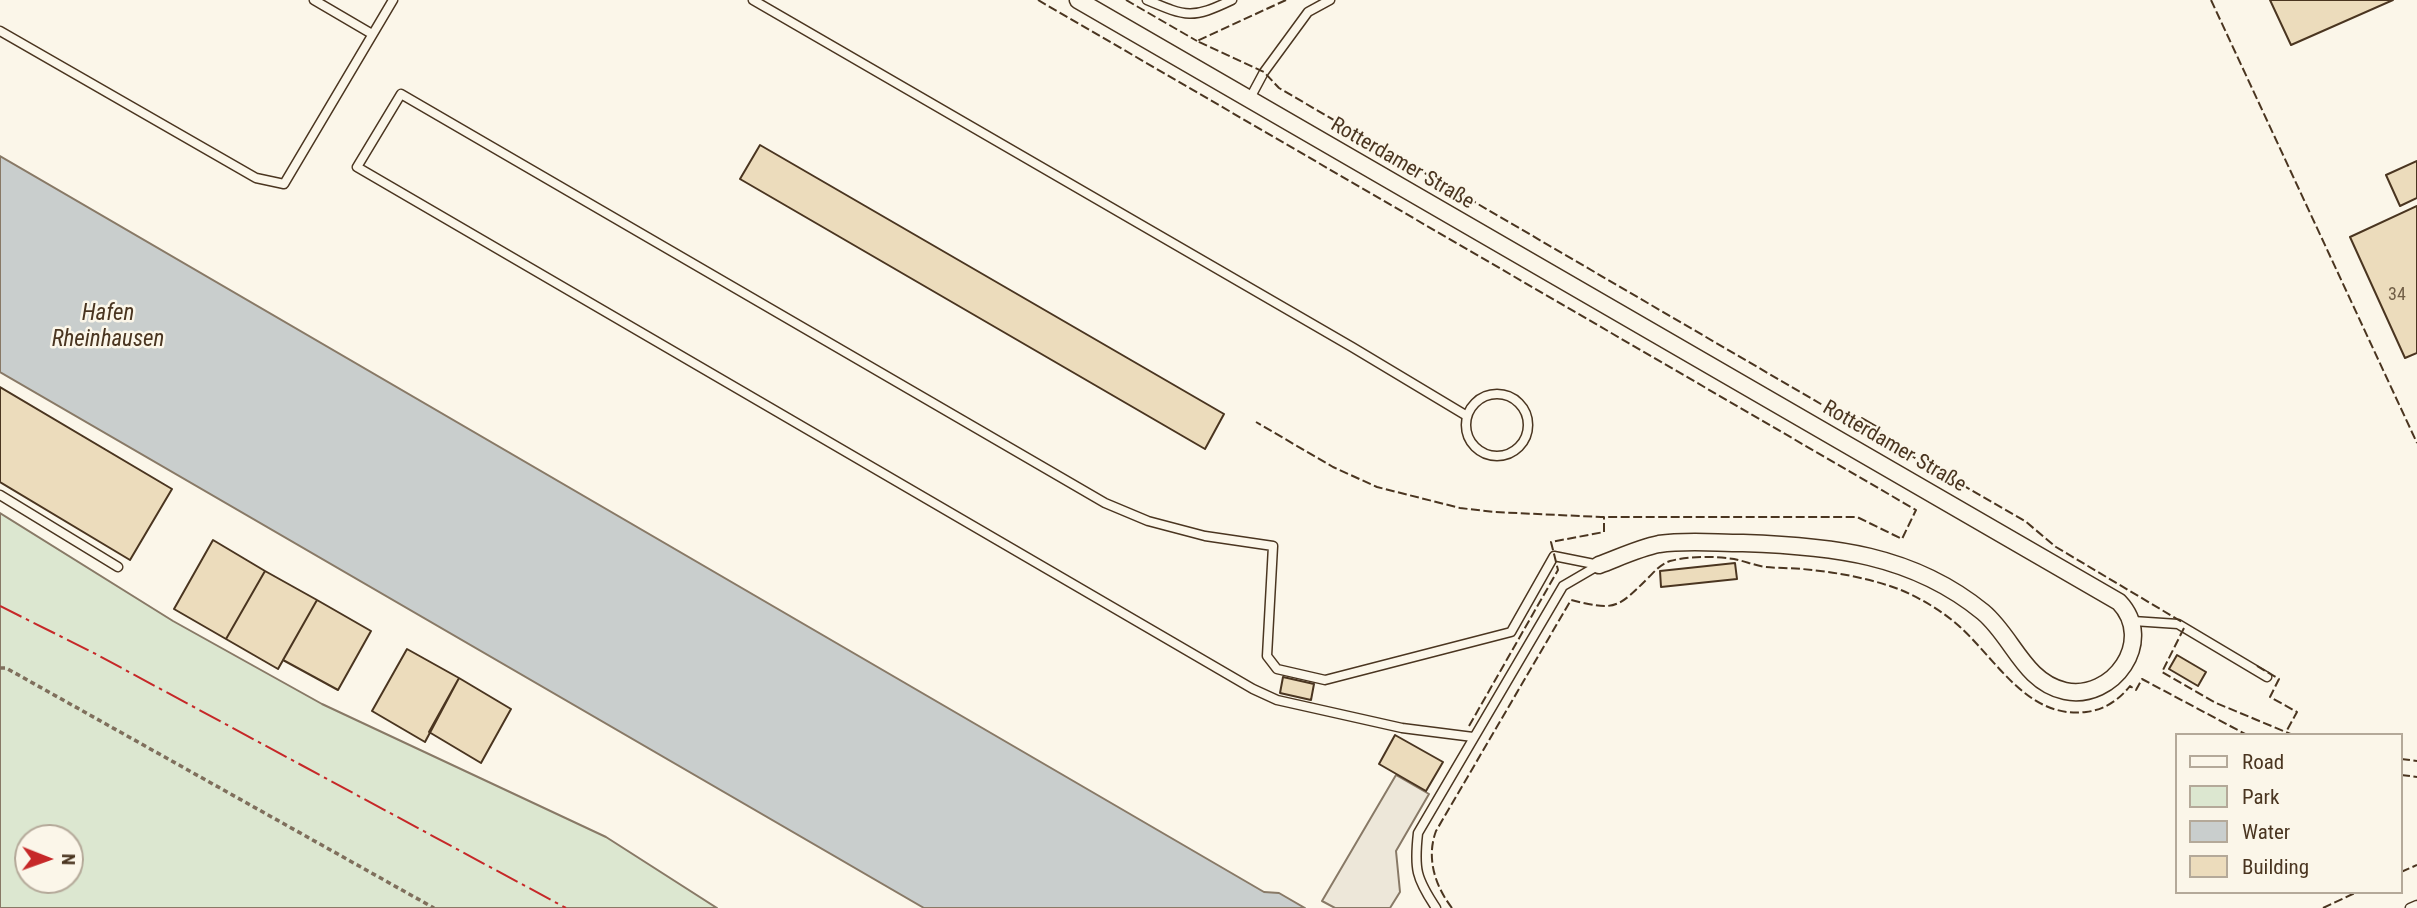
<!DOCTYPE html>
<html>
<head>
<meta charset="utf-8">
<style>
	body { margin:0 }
	#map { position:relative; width:2417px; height:908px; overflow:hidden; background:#fbf6e9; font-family:"Roboto Condensed",sans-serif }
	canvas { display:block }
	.legend { position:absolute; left:2175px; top:733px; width:228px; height:161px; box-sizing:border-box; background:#fbf6e9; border:2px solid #b4a999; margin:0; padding:9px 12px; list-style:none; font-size:21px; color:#4a3520 }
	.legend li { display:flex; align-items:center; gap:14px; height:35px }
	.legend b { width:35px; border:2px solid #b4a999 }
	.north { position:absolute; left:14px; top:824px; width:70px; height:70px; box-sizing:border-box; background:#fbf6e9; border:2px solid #b4a999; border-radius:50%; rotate:91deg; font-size:19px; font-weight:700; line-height:28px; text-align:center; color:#4a3520 }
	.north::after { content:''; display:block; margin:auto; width:24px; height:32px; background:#c62828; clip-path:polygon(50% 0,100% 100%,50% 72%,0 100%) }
</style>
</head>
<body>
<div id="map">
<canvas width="2417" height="908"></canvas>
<ul class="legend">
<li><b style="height:9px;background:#fbf6e9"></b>Road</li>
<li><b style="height:19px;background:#dce7d0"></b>Park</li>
<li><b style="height:19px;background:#c9cecd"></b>Water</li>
<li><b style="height:19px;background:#ecdcbc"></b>Building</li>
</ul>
<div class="north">N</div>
</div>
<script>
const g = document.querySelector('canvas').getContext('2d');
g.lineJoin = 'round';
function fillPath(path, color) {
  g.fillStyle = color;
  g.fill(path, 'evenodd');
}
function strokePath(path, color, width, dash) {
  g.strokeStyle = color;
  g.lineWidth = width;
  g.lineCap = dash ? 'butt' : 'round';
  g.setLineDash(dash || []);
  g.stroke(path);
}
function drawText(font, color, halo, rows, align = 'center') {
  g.font = font + ' "Roboto Condensed",sans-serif';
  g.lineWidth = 5;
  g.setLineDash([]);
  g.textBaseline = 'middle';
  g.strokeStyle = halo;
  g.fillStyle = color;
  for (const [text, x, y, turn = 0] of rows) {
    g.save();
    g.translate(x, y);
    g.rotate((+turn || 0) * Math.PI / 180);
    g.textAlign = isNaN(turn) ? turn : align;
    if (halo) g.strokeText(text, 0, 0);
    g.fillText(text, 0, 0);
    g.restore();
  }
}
const green = new Path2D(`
	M0,513L173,621L322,704L606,837L717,908H0ZM70,838V880H28V838Z`);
fillPath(green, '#dce7d0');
strokePath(green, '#887966', 2);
const parking = new Path2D(`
	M1396,775L1429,794L1396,851L1400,892L1390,908H1335L1322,901Z`);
fillPath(parking, '#ede7d9');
strokePath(parking, '#887966', 2);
const water = new Path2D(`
	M0,156L1264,892L1279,893L1305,908H924L0,372Z`);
fillPath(water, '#c9cecd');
strokePath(water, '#887966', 2);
const building = new Path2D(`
	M2270,0H2393L2291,45Z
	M760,145L1224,414L1205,449L740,179Z
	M2417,161V198L2400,206L2386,175Z
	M2417,206V353L2405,358L2350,237Z
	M0,387L172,489L130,560L0,482Z
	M1862,418L1881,429L1877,436L1858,425Z
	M213,540L265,571L226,639L174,609Z
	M1735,563L1737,579L1661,587L1660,571Z
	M265,571L317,600L278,669L226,639Z
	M317,600L371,631L338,690L283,660Z
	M407,649L459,678L425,742L372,711Z
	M2177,655L2206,672L2198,686L2169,669Z
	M1283,677L1314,684L1311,700L1280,693Z
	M459,678L511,709L481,763L429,732Z
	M1395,735L1443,762L1426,791L1379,764Z`);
fillPath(building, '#ecdcbc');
strokePath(building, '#4a3520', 2);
const lane = new Path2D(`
	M314,0L372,34
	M753,0L1352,347L1467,416
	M1147,0C1187,17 1192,19 1232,0
	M0,31L256,178L284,184L393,0
	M1249,100L1264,72L1308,12L1330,0
	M1466 425a31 31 0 1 1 62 0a31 31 0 1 1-62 0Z
	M0,495L118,567
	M2133,621L2178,624L2267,677
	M1473,737L1402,728L1277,700L1253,689C954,516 655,343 357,167L401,94L1105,503L1148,521L1205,536L1273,546L1267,656L1277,669L1325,680L1511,632L1554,556L1599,565
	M1436,908C1416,878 1414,869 1418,833L1563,586L1599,565
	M2410,908L2417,905`);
const street = new Path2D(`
	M1078,0L2119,602C2156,641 2113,701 2065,691C2024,682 2013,637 1983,612C1912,554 1831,546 1743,543C1715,543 1686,540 1659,544C1639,548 1618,558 1599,565`);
strokePath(lane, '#4a3520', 11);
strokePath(street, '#4a3520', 19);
strokePath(new Path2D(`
	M0,668H6L434,908`), '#7f6f5c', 3.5, [5, 3.5]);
strokePath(lane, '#fbf6e9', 8);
strokePath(street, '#fbf6e9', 16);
strokePath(new Path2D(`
	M1038,0L1916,510L1902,539L1857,517H1601L1494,512L1460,508L1377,487L1333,467L1256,422
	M1126,0L1197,41
	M1286,0L1197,41L1264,72L1279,88L1862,428
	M2211,0L2417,443
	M1875,435L2025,521L2056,547L2182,622
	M2184,628L2162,672L2216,703L2293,735
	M2257,666L2279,679L2270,697L2297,712L2286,732
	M1469,726L1558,570L1551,542L1604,532V517
	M2401,759L2417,761
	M2401,775L2417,777
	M2401,872L2417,865
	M1452,908C1435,886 1426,858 1436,831L1571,600C1615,611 1617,609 1649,577C1656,570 1661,564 1670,561C1689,556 1715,556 1734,559C1744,561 1754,565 1765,567C1777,568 1790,568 1802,569C1835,572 1870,578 1901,590C1922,599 1942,611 1959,626C1997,660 2027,719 2086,712C2104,710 2119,700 2130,686L2136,690L2142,679L2247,735
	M2323,908L2357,892`), '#4a3520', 2, [9, 3.5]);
strokePath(new Path2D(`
	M0,606L92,652L566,908`), '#c62828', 2, [24, 5, 3.5, 5]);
drawText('18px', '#725f47', null, [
	["34",2397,295]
]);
drawText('21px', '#4a3520', '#fbf6e9', [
	["Rotterdamer Straße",1402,164,30],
	["Rotterdamer Straße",1894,447,30]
]);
drawText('italic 23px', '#4a3520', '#fbf6e9', [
	["Hafen",108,314],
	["Rheinhausen",108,340]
]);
</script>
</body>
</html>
